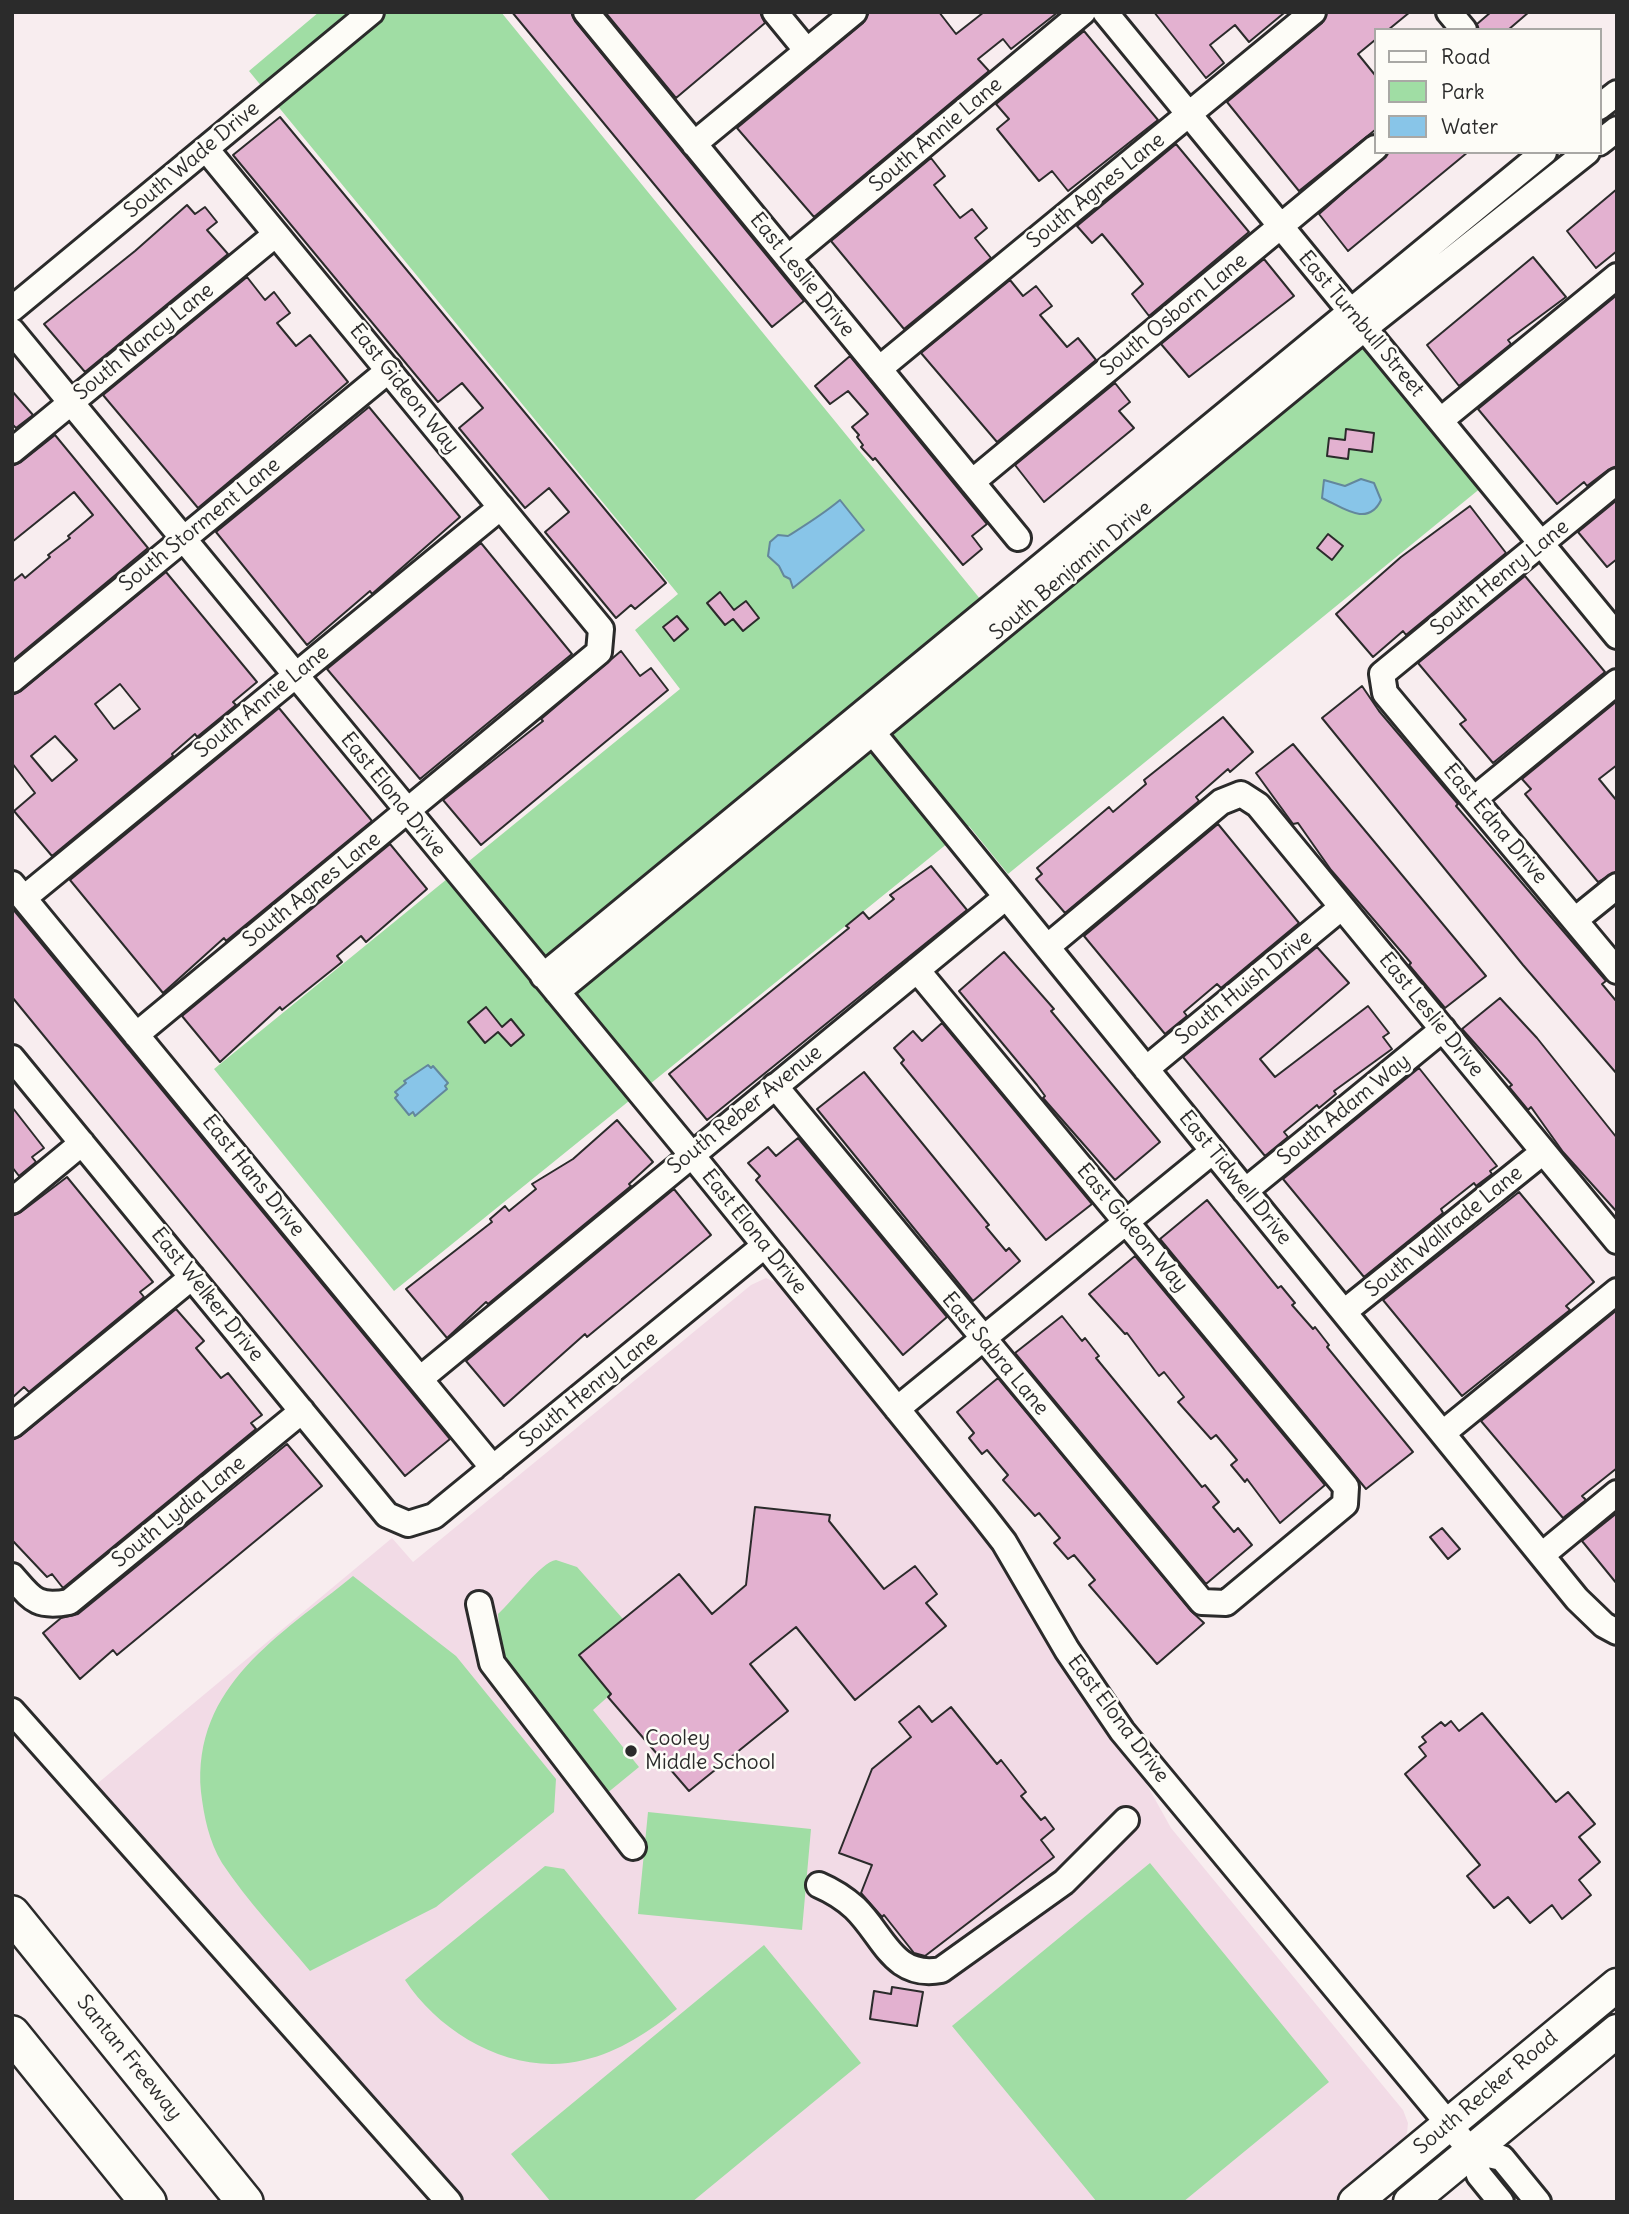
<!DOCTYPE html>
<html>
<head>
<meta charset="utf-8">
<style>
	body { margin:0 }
	#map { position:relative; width:1629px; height:2214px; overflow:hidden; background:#f8edef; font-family:Delius,sans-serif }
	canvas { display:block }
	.frame { position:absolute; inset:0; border:14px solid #2b2b2b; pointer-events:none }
	.legend { position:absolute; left:1374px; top:28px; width:228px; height:126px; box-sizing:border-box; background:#fdfcf7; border:2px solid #a9a8a5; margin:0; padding:9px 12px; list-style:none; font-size:21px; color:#2b2b2b }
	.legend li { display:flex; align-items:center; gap:14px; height:35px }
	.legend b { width:35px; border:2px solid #a9a8a5 }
</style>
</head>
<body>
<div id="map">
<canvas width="1629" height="2214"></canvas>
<div class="frame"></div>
<ul class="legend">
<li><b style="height:9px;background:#fdfcf7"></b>Road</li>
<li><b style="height:19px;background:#a0dda4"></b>Park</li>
<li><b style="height:19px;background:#88c5e8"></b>Water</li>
</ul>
</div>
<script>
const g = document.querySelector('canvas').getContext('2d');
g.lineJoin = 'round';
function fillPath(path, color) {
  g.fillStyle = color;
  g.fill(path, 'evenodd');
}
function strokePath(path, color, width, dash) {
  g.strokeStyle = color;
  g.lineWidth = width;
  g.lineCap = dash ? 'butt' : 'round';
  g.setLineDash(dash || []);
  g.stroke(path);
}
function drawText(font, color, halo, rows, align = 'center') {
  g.font = font + ' Delius,sans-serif';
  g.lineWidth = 5;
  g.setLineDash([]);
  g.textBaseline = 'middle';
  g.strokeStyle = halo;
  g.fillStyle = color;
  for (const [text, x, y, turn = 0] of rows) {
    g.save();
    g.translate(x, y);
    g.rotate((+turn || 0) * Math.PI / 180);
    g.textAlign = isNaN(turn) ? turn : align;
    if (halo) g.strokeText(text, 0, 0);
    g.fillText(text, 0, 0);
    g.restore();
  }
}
fillPath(new Path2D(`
	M766,1278L780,1285L985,1536L1021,1589L1080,1694L1136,1765L1171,1828L1403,2110L1408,2123L1407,2133L1401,2146L1335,2202H458L92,1788L392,1538L413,1562L751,1285Z`), '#f2dbe6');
fillPath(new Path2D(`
	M319,12H501L981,600L1335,309L1482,487L1008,874L969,826L394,1291L214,1069L680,689L635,630L678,594L249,71Z
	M556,1560L577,1567L623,1619L579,1655L611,1694L593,1710L639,1767L606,1794L508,1671L501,1654L498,1614C513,1601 541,1562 556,1560Z
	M353,1576L456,1656L556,1779L554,1812L436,1907L310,1971C281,1936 247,1901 222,1863C209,1841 204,1817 201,1792C192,1685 281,1635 353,1576Z
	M648,1812L811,1829L802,1930L638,1914Z
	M1150,1863L1329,2082L1183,2202H1097L952,2026Z
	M545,1866L564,1869L677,2009C650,2031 619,2052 584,2060C515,2077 442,2036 405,1980Z
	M764,1945L861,2063L692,2202H551L511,2154Z`), '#a0dda4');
const water = new Path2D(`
	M1361,479L1374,483L1381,500C1368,528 1342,507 1322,498L1324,480L1345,486Z
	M840,500L864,530L793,588L790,579L784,576L779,566L768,556L770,542L778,535L788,536C807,524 822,515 840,500Z
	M428,1065L431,1068L433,1066L448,1083L445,1086L447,1089L415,1116L413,1112L409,1115L395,1098L398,1095L395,1092L406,1083L404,1081Z`);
fillPath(water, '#88c5e8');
strokePath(water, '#63879c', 2);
const building = new Path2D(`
	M512,12H571L575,21L804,301L772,327Z
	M605,12H760L765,23L676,98Z
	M869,12H939L956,34L984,12H1058L1011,49L1003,39L978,59L989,71L814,217L737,128L863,23Z
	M1154,12H1289L1284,13L1249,42L1235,25L1210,45L1224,63L1206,78Z
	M1327,12H1410L1388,30H1375V40L1358,54L1375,75V130L1299,191L1227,102L1322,23Z
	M1491,12H1529L1508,30H1479L1477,24Z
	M1084,31L1158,120L1068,191L1052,171L1039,181L997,129L1009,119L996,104Z
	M280,117L666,583L635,609L631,605L616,618L545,532L569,512L549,488L525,508L459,428L483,408L462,383L438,402L233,155Z
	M1176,144L1249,232L1149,316L1132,294L1143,284L1122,258L1102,234L1092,243L1077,226Z
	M1389,152H1468L1348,251L1319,214Z
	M931,158L945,176L934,185L960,218L972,209L987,228L975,238L991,258L904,329L831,241Z
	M1617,189V251L1596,268L1567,231Z
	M187,205L195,214L205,207L217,222L207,230L228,254L85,372L44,324L135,251Z
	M1533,257L1566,297L1508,340L1511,344L1459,386L1427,345Z
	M1264,259L1294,296L1189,377L1161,344Z
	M247,277L265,300L274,292L290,313L277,323L296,346L310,335L348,382L198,508L103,395Z
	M1010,280L1023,296L1036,286L1052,306L1040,315L1067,347L1078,338L1096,360L997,442L921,353Z
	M1617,295V466L1608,470L1587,486L1584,482L1557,504L1478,409Z
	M850,356L987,524L972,536L982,549L963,565L875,458L873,460L861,447L863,445L857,437L859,435L852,427L868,414L848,391L830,404L815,386Z
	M1115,383L1130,402L1119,411L1134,428L1044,502L1015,465Z
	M12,391L33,415L16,428L12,424Z
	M369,407L460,517L389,579L372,594L370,591L307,645L216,532Z
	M1346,429L1374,433L1372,452L1349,449L1348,459L1327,456L1329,438L1345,440Z
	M55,435L148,548L12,661V582L22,574L25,578L50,557L48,555L70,538L68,536L93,515L74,492L12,542V466L21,462Z
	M1617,500V559L1607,567L1578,532Z
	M1470,506L1506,553L1406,635L1403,631L1373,657L1336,614L1401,557Z
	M1328,534L1343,546L1332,560L1317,548Z
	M481,543L572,654L420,779L327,669Z
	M166,572L257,682L233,702L236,705L197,737L195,734L172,754L173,756L52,856L14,811L35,793L12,763V695L21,691ZM120,684L140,709L114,729L95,704ZM55,736L77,760L52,781L31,756Z
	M1525,576L1605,672L1493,763L1460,724L1466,720L1418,663Z
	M720,592L734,610L746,601L759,618L743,631L733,619L725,625L707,603Z
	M677,616L688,629L674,641L663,627Z
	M621,651L640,676L651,668L668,690L481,845L443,800L543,721L541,719Z
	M1362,686L1379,711L1458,804L1456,806L1606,981L1602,984L1617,1002V1074L1523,965L1322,718Z
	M1617,701V765L1599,779L1617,801V871L1598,882L1525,794L1531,789L1522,779Z
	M279,708L372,821L226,941L224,938L163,993L70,880Z
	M1223,717L1253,752L1230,772L1228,769L1196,797L1199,801L1065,913L1036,879L1042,874L1037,868L1109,807L1113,812L1146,784L1144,780Z
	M1293,744L1486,976L1445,1008L1409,965L1411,963L1331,870L1298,823L1293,824L1256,773Z
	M1218,824L1299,923L1221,988L1217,984L1184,1012L1187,1016L1165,1034L1084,936Z
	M390,844L427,889L366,942L361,936L337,956L342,962L282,1010L280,1007L220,1062L182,1016Z
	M931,866L967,910L707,1120L669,1074L849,928L846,926L863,912L869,919L894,899L890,895Z
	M12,908L450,1439L405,1476L12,997Z
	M1317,947L1349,983L1260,1059L1275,1077L1368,1006L1389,1033L1383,1037L1392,1049L1334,1091L1336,1094L1319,1108L1317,1105L1284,1132L1288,1137L1265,1156L1183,1057Z
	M1004,952L1054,1009L1051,1011L1160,1142L1115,1180L1043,1098L1045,1096L1037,1085L959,991Z
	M1500,998L1537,1038L1617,1138V1212L1563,1152L1531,1107L1528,1110L1509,1087L1512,1085L1462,1029Z
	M486,1007L502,1027L511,1019L524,1035L511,1046L498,1032L485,1043L468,1022Z
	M942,1023L1092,1204L1046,1240L901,1063L904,1060L894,1048L913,1031L922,1041Z
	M1419,1068L1497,1166L1490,1171L1492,1174L1476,1186L1474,1183L1441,1209L1443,1213L1364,1277L1283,1179Z
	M864,1072L989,1225L986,1227L1006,1251L1009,1248L1020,1261L973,1301L817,1109Z
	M12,1107L44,1148L32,1157L36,1162L19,1176L12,1167Z
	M617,1120L653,1162L629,1184L631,1186L488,1304L486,1302L447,1338L406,1289L492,1222L490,1219L505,1206L509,1211L536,1189L532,1184L573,1159Z
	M798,1138L947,1317L903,1355L756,1180L760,1176L748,1163L768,1147L776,1156Z
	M67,1177L153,1282L140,1292L144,1297L29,1392L24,1387L12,1398V1216L21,1212Z
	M674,1189L711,1235L587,1337L585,1334L504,1406L466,1361Z
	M1519,1192L1594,1282L1566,1306L1570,1310L1462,1396L1383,1300Z
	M1207,1200L1278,1288L1281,1286L1295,1303L1292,1305L1313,1329L1315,1327L1329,1345L1327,1347L1413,1452L1366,1489L1160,1239Z
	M1135,1256L1325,1485L1280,1523L1247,1479L1245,1482L1231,1465L1237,1460L1216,1435L1211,1439L1178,1402L1184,1397L1164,1372L1159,1376L1127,1333L1125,1334L1089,1294Z
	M176,1309L204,1341L196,1348L221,1378L228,1373L262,1415L251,1423L256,1429L63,1588L52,1574L47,1577L12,1540V1440L21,1436Z
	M1617,1310V1468L1582,1496L1586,1500L1563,1518L1481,1421Z
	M1062,1316L1082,1341L1085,1338L1099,1356L1096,1358L1202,1487L1205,1485L1219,1502L1213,1507L1234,1532L1238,1528L1252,1545L1206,1584L1015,1353Z
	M998,1378L1191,1611L1204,1623L1157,1664L1089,1585L1095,1580L1074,1555L1068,1559L1054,1543L1060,1538L1039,1513L1035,1516L1003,1480L1008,1475L987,1450L982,1454L969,1438L974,1433L957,1412Z
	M287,1444L322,1486L117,1655L113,1650L80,1679L43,1633L61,1618L78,1614Z
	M755,1507L830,1515L829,1521L884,1589L915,1566L937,1594L926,1603L946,1626L855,1700L796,1627L750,1664L788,1711L689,1791L608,1697L611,1694L579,1655L679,1574L712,1614L746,1585Z
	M1617,1513V1584L1582,1541Z
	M1442,1528L1460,1549L1448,1559L1430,1537Z
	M919,1706L932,1722L951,1707L997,1764L1001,1760L1026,1792L1021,1796L1041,1820L1045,1817L1054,1829L1041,1840L1054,1857L925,1956L914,1953L884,1915L882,1917L861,1893L872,1865L839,1853L872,1769L911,1737L899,1722Z
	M1482,1713L1556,1802L1568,1792L1595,1824L1579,1837L1600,1862L1579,1880L1591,1895L1562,1919L1552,1905L1530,1923L1508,1897L1494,1908L1467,1876L1480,1865L1405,1774L1426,1756L1419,1747L1426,1742L1422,1737L1441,1722L1445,1726L1451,1721L1459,1731Z
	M892,1987L923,1992L917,2026L870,2019L874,1991L891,1994Z`);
fillPath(building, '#e3b1d0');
strokePath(building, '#2b2b2b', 2);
const minor = new Path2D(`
	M586,12L1018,538
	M775,12L807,51
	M1105,12L1617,636
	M1449,12L1464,30
	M1599,107L1617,93
	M1599,143L1617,129
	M694,144L854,12
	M788,258L1083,12
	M12,309L371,12
	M12,331L691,1154L983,1515L1004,1542L1067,1650L1122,1731L1471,2151L1479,2175L1501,2202
	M879,369L1313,12
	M1441,420L1617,276
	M12,451L276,234
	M1617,481L1382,674L1385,693L1617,971
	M972,482L1375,148
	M12,680L389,370
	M865,723L1577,1599L1604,1625L1617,1632
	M1474,799L1617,682
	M12,884L493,1468
	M24,898L501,507
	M1575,920L1617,886
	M1047,947L1221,802L1241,794L1258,805L1617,1241
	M543,976L1544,152
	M557,992L1365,328L1587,152
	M136,1035L599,652L601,629L206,149
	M12,1058L387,1515L408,1524L434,1516L764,1246
	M1146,1069L1342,907
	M775,1086L1202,1602L1226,1603L1345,1504L1346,1487L917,970
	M1245,1191L1443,1029
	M12,1201L82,1143
	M1344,1312L1543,1152
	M420,1379L1006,897
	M897,1409L1213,1151
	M12,1425L192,1277
	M1443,1433L1617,1291
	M1542,1555L1617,1493
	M12,1576C32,1599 36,1608 69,1602L302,1411
	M479,1604L492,1663L633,1847
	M12,1711L449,2202
	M819,1885C833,1891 844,1898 855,1908C884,1936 893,1979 941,1970L1064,1882L1126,1820
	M1471,2151L1502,2158L1538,2202`);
const major = new Path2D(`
	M1355,2202L1617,1985
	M1410,2202L1617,2031`);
const highway = new Path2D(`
	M12,1914L245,2202
	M12,2034L148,2202`);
strokePath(minor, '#2b2b2b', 30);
strokePath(major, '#2b2b2b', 37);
strokePath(highway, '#2b2b2b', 40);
strokePath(minor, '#fdfcf7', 24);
strokePath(major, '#fdfcf7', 32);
strokePath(highway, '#fdfcf7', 35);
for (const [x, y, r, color] of [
	[631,1751,7,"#2b2b2b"]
]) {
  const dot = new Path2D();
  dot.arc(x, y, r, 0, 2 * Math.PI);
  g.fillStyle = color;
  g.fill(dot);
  strokePath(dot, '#fdfcf7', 2.5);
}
drawText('21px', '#2b2b2b', '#fdfcf7', [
	["South Annie Lane",936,135,-40],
	["South Wade Drive",192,160,-40],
	["South Agnes Lane",1096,191,-39],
	["East Leslie Drive",802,275,51],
	["South Osborn Lane",1174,315,-39],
	["East Turnbull Street",1361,324,50],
	["South Nancy Lane",144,342,-39],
	["East Gideon Way",404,389,51],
	["South Storment Lane",200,525,-39],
	["South Benjamin Drive",1071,571,-40],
	["South Henry Lane",1500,578,-39],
	["South Annie Lane",262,702,-39],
	["East Elona Drive",393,795,51],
	["East Edna Drive",1495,824,50],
	["South Agnes Lane",312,890,-39],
	["South Huish Drive",1244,988,-39],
	["East Leslie Drive",1431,1015,51],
	["South Reber Avenue",745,1110,-39],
	["South Adam Way",1344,1110,-39],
	["East Hans Drive",253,1176,51],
	["East Tidwell Drive",1235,1178,51],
	["East Gideon Way",1132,1228,50],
	["East Elona Drive",754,1232,51],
	["South Wallrade Lane",1444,1232,-39],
	["East Welker Drive",207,1295,51],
	["East Sabra Lane",995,1354,50],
	["South Henry Lane",589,1390,-39],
	["South Lydia Lane",179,1512,-39],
	["East Elona Drive",1118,1719,53],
	["Santan Freeway",129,2058,51],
	["South Recker Road",1486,2093,-40]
]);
drawText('21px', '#2b2b2b', '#fdfcf7', [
	["Cooley",645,1739],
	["Middle School",645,1763]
], 'left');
</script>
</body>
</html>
